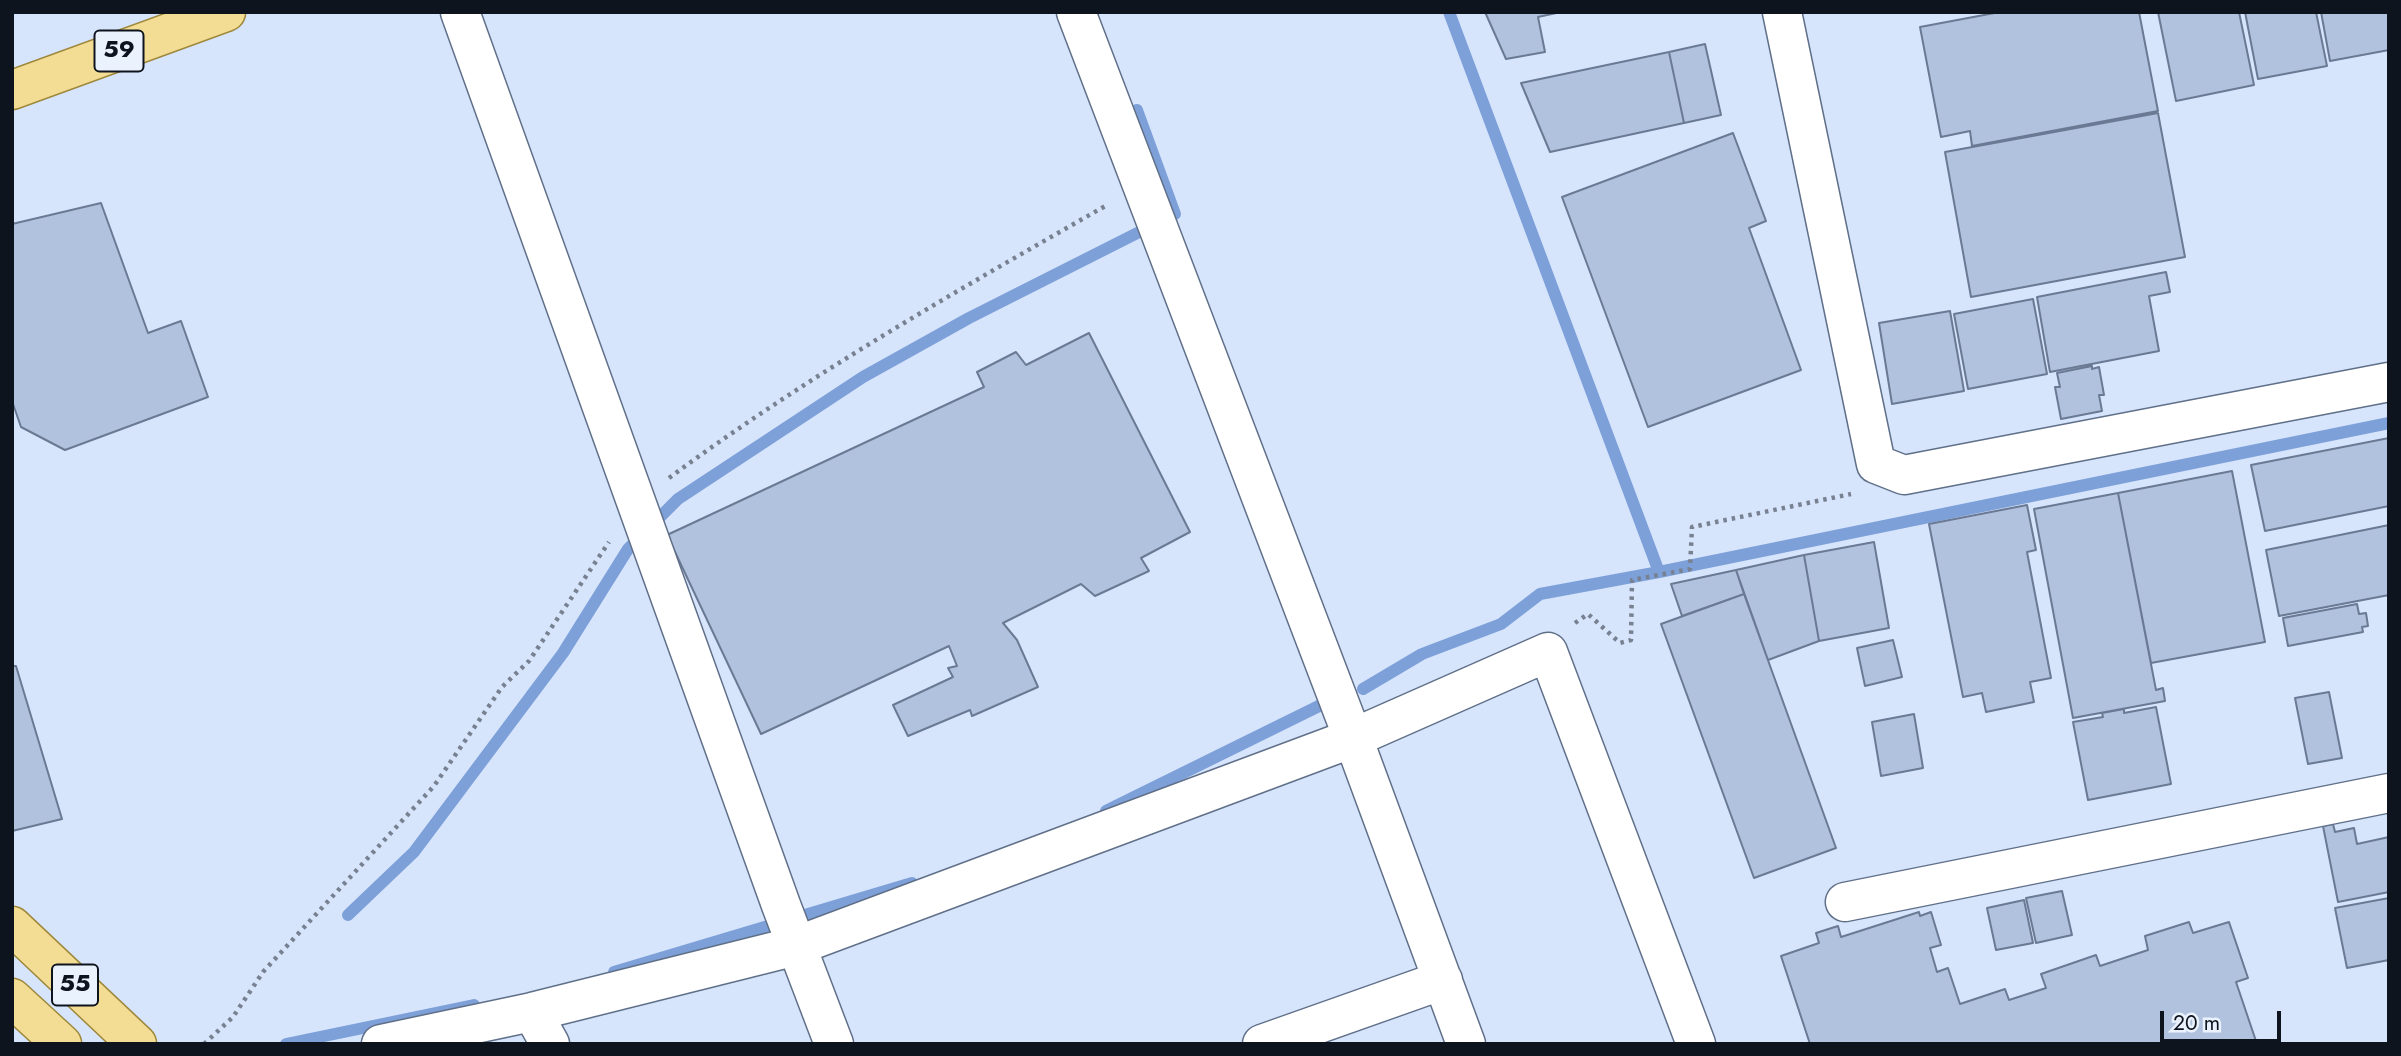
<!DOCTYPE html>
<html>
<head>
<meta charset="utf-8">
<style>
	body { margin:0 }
	#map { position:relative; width:2401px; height:1056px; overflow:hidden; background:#d7e5fc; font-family:Jost,sans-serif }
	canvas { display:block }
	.frame { position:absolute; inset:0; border:14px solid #0e141d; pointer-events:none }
	.scale { position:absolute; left:2160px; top:1011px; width:121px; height:32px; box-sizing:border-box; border:4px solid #0e141d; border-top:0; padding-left:9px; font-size:21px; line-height:24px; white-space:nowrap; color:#0e141d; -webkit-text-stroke:5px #eaf2fd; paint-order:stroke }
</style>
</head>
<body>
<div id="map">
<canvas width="2401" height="1056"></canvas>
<div class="frame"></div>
<div class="scale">20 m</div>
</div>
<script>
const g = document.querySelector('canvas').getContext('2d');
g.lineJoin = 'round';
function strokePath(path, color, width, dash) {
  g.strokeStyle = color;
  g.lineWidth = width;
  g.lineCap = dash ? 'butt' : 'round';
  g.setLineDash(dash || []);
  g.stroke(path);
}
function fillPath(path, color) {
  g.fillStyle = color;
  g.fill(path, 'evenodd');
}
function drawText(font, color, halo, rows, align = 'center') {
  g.font = font + ' Jost,sans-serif';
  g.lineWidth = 5;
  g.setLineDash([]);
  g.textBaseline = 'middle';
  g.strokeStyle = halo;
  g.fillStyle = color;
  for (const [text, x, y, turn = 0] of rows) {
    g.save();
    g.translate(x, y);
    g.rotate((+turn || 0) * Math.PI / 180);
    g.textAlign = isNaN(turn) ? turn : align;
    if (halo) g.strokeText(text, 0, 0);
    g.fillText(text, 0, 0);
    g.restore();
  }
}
strokePath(new Path2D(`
	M1449,12L1659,572
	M1363,689L1422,654L1501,624L1540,594L1659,572L2389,423
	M1106,811L1323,704
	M348,915L414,852L563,653L628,549L678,499L863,377L969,318L1175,214L1137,110
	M614,972L912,883
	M286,1044L474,1005`), '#7ea0d9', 12);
const building = new Path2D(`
	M1485,12H1561L1538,17L1545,52L1506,59Z
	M2000,12H2139L2158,111L1972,146L1970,131L1941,137L1920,27Z
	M2158,12H2239L2254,85L2176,101Z
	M2245,12H2316L2327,66L2258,79Z
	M2321,12H2389V50L2330,61Z
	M1705,44L1721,115L1684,123L1669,52Z
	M1669,52L1684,123L1550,152L1521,83Z
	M2158,113L2185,257L1971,297L1945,152Z
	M1733,133L1766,221L1749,228L1801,370L1648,427L1562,197Z
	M101,203L148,333L181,321L208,397L65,450L21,427L12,401V224Z
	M2166,272L2170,292L2149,296L2159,351L2050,372L2037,297Z
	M2033,299L2047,374L1968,389L1954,314Z
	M1950,311L1964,391L1892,404L1879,323Z
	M1089,333L1190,532L1141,558L1149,571L1095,596L1081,584L1003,623L1017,640L1038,687L972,716L970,710L908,736L893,705L953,677L948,668L957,666L949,646L761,734L667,535L984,387L977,372L1016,352L1026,365Z
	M2092,366V369L2099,367L2104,395H2099L2102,411L2061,419L2055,387H2060L2057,373Z
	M2389,438V506L2265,531L2251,465Z
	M2232,471L2265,642L2151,663L2118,493Z
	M2118,493L2156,690L2163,688L2165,701L2073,718L2034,509Z
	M2027,505L2036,550L2027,552L2051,678L2030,682L2034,702L1986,712L1982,693L1963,697L1929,524Z
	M2389,525V595L2279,616L2266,550Z
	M1874,542L1889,628L1819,641L1804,555Z
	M1804,555L1819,641L1768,660L1736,570Z
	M1736,570L1744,594L1682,616L1671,584Z
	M1744,594L1836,848L1754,878L1661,624Z
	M2357,604L2359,614L2366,613L2368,626L2362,627L2363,632L2288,646L2283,618Z
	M1893,640L1902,677L1865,686L1857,648Z
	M12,666H16L62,819L12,831Z
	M2329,692L2342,758L2308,764L2295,698Z
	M2156,707L2171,784L2088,800L2073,722L2103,717L2102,713L2124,709V713Z
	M1914,714L1923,768L1881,776L1872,722Z
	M2333,824L2335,832L2354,828L2357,844L2389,837V892L2338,902L2323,826Z
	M2062,891L2072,935L2036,943L2026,898Z
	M2389,898V960L2347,968L2335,908Z
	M2024,900L2033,943L1996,950L1987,908Z
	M1919,912L1920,916L1931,912L1941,945L1930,948L1937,972L1948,968L1960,1004L2005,989L2009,1000L2046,988L2041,974L2096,955L2100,966L2148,950L2145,936L2189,922L2193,933L2229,922L2248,978L2236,982L2257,1044H1810L1781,956L1819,943L1816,933L1838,926L1841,937Z`);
fillPath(building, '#b1c2de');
strokePath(building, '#6a7a94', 2);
const street = new Path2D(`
	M460,12L781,905L834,1044
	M1076,12L1353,738L1466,1044
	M1782,12L1876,464L1904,475L2389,382
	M1845,902L2389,793
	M532,1012L550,1044
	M381,1044L532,1012L796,946L1353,738L1548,652L1696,1044
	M1262,1044L1443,980`);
const primary = new Path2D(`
	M12,90L226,12
	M12,926L137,1044
	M12,998L62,1044`);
strokePath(street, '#607089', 41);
strokePath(primary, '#9e883c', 41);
strokePath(new Path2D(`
	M669,478C807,376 958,290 1107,205
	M1575,623L1588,614L1620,643L1631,640L1632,580L1690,569L1692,527L1851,494
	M204,1044L233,1017L263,972L434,786L502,687L529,661L609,542`), '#778191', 4.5, [3.5, 5]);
strokePath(street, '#fff', 38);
strokePath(primary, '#f3dd94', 38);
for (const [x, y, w] of [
	[119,51,49],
	[75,985,46]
]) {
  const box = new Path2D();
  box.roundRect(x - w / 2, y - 20.5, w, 41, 5);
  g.fillStyle = '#eaf2fd';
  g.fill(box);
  strokePath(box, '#0e141d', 2);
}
drawText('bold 24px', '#0e141d', null, [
	["59",119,51],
	["55",75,985]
]);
</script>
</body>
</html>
